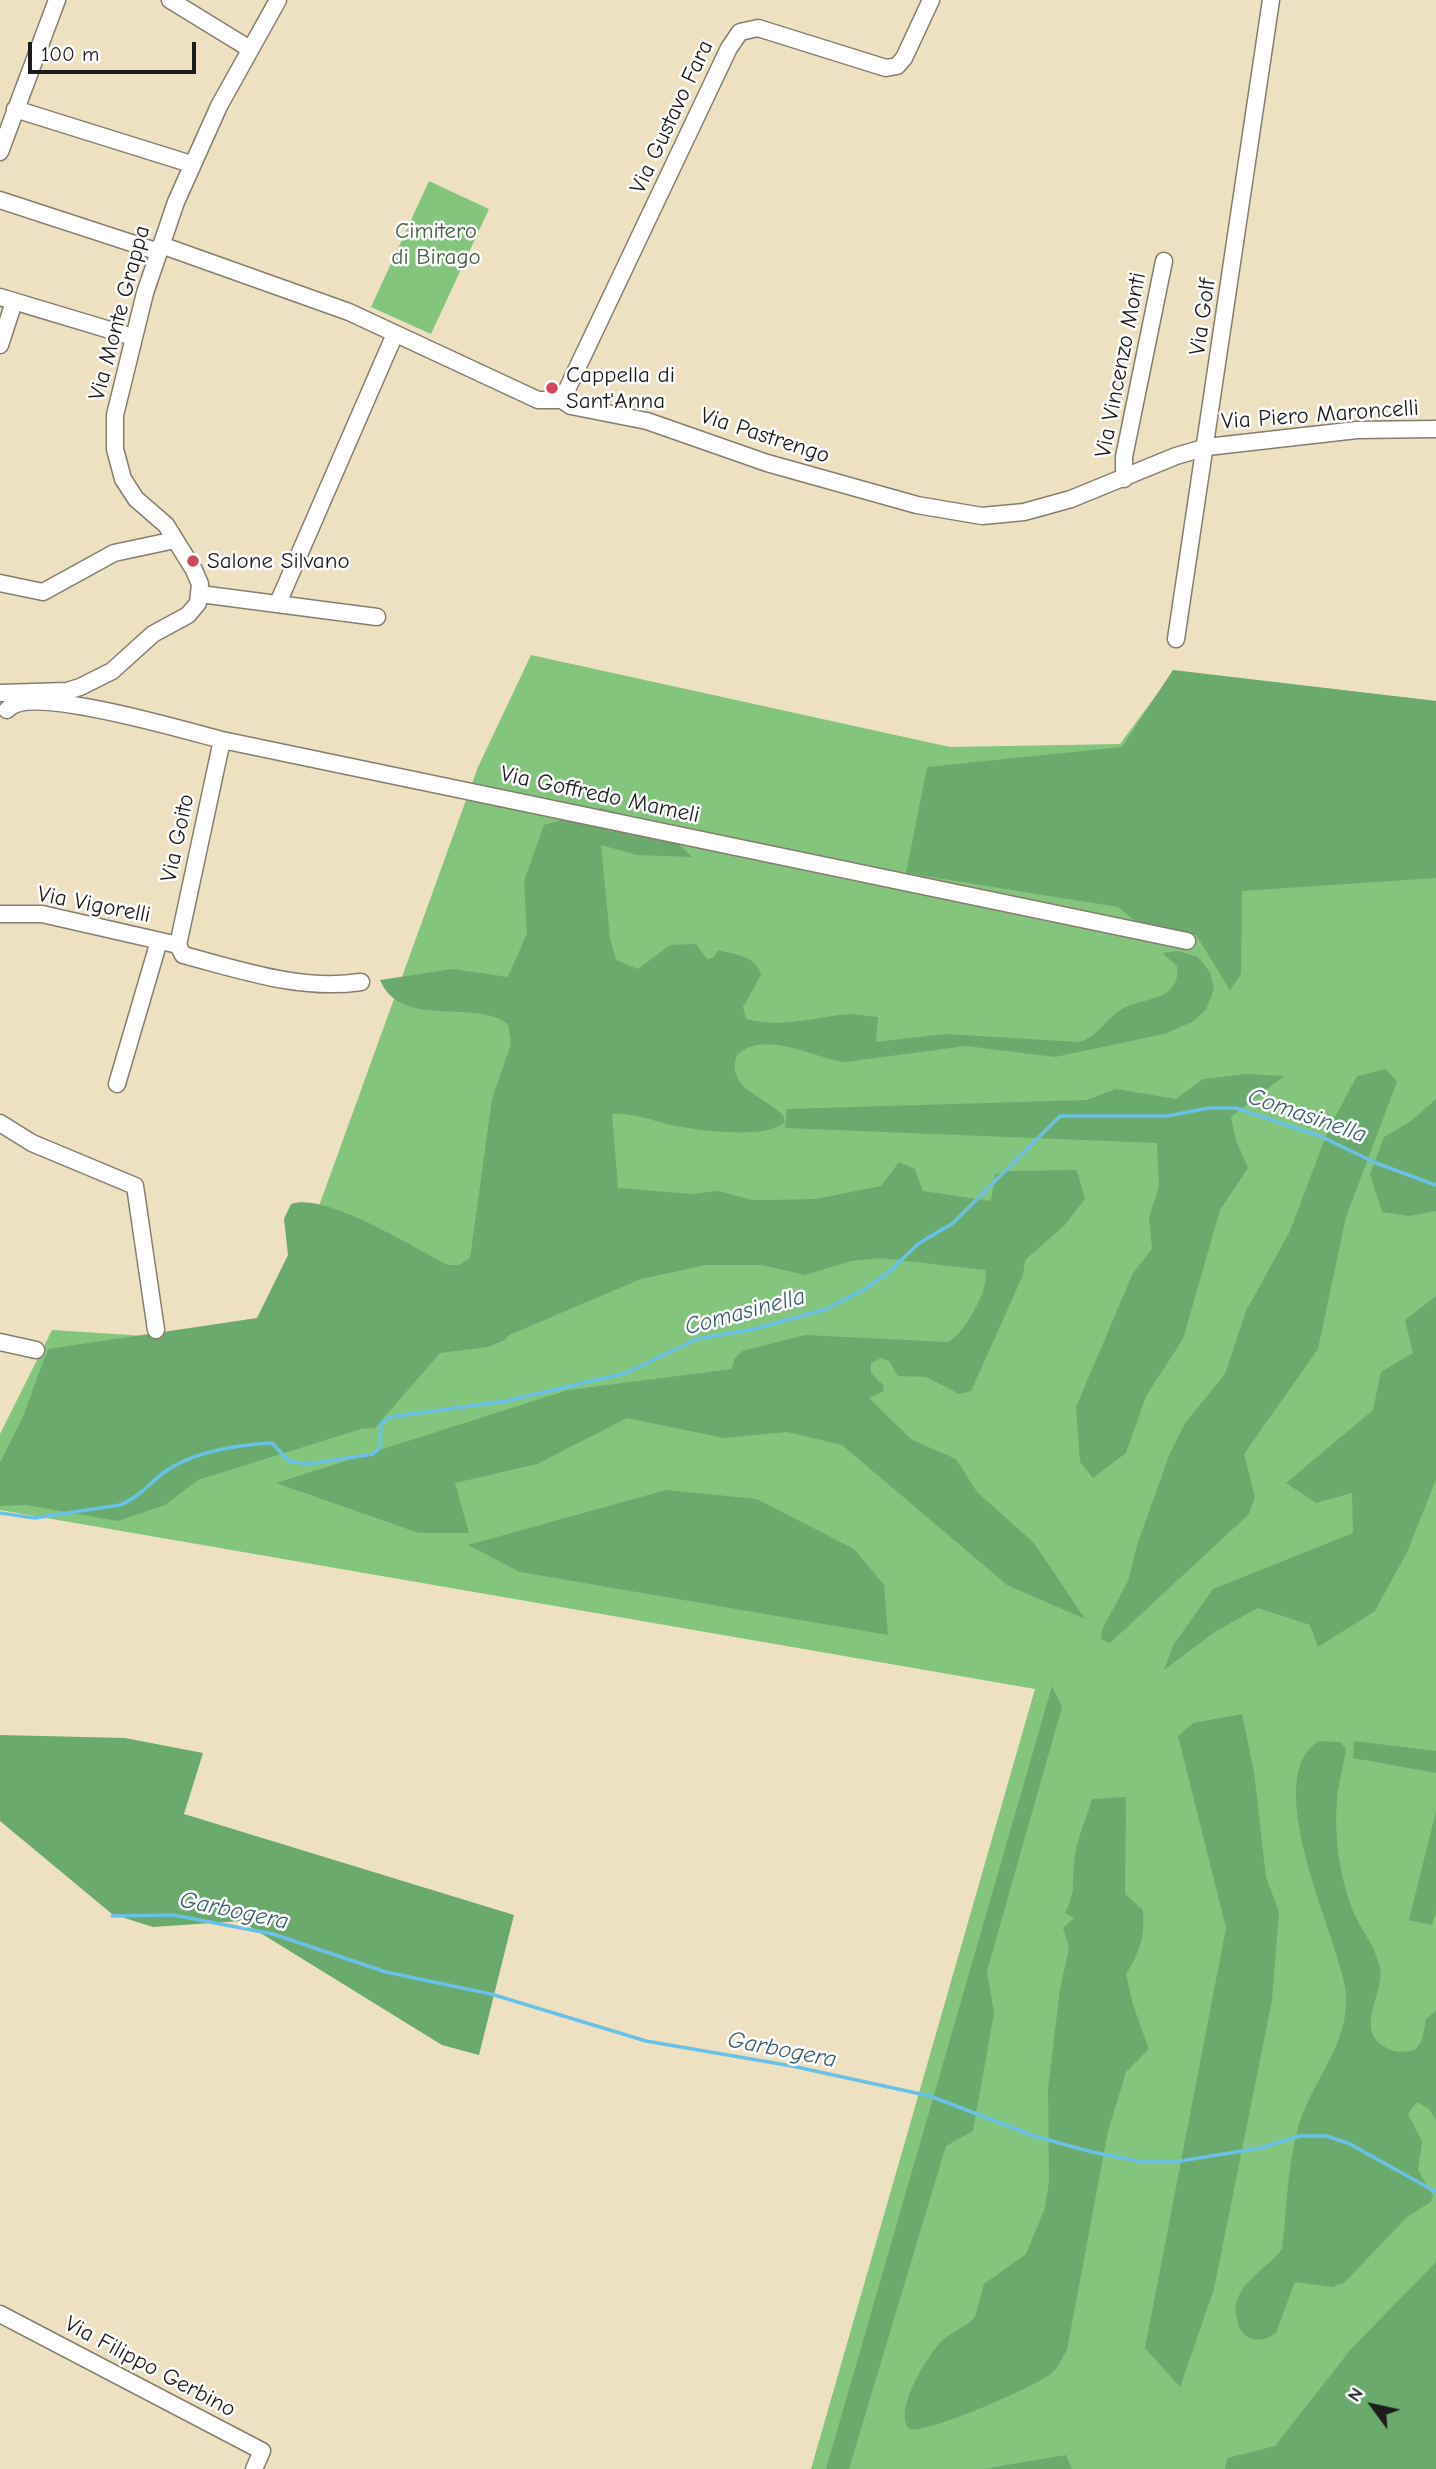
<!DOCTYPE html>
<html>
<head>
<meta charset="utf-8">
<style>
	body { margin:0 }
	#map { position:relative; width:1436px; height:2469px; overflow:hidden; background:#eee1c1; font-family:"Comic Neue",sans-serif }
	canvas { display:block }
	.north { position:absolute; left:1338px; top:2371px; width:70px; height:70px; -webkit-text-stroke:5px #fff; paint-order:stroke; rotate:303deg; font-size:19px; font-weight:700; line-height:28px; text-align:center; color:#1c1c1c }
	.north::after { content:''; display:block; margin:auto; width:24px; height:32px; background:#1c1c1c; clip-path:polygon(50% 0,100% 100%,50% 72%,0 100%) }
	.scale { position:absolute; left:28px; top:42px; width:168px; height:32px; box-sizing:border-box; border:4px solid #1c1c1c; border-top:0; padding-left:9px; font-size:21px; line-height:24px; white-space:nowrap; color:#1c1c1c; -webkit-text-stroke:5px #fff; paint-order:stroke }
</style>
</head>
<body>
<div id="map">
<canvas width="1436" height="2469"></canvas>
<div class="north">N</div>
<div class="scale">100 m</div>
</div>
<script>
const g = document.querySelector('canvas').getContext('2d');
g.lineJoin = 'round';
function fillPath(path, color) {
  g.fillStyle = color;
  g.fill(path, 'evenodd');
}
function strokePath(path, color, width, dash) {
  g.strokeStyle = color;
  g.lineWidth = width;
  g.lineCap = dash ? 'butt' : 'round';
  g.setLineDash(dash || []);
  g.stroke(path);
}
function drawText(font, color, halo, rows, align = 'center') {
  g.font = font + ' "Comic Neue",sans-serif';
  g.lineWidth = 5;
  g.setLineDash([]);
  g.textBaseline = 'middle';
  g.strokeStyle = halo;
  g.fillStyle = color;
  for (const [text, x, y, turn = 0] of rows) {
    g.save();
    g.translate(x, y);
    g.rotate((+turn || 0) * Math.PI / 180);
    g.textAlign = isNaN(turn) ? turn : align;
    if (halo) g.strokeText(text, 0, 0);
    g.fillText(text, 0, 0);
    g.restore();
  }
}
fillPath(new Path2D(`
	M429,181L489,209L431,334L371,307Z
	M531,655L950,747L1120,744L1174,671L1436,701V2469H811L1035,1689L0,1510V1434L52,1330L269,1344L478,767Z`), '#84c57e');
fillPath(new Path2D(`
	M1173,670L1436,701V878L1242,891L1241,974L1230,990L1196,935L1140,925L1118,907L906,873L927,767L1122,747Z
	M601,808L662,828L692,857L637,855L601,845L610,938L616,960L638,969L670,945L696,944L707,959L713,958L718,950C734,954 757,956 761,975L743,1007L746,1019C779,1027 806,1020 839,1015C851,1013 866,1016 878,1017L876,1042L945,1034L1079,1042C1098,1037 1106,1018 1122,1009C1143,997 1181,1002 1177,966L1162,953L1179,951L1198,957L1210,972L1214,989L1206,1010L1192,1022L1164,1034L1055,1057L966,1046L845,1062C812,1058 766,1029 737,1055C725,1088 764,1096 783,1115L785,1122C767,1139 706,1131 682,1127C657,1124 638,1112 612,1114L618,1188L692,1194L718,1191L752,1200H769L816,1199L881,1186L899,1162L915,1169L923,1191L991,1201L995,1174L1010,1171L1077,1170L1085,1199L1064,1226L1025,1260L1023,1275L971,1391L959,1394L926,1377L898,1376L889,1361L881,1358L871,1363V1373L883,1385L884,1391L869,1398L912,1440L956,1459L977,1492L1034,1543L1085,1619L1007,1585L842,1445L787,1432L724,1438L627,1418L537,1464L455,1483L469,1533H419L276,1483L568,1390L732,1369L734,1359L742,1351L805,1335L947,1342C964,1336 991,1287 985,1270L880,1258L851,1261L805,1275L762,1265H706L641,1279L509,1335L505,1340L488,1347L440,1353L375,1428L361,1429L198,1480L165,1505L118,1521L26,1505L0,1506V1463L22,1419L48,1349L257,1318L288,1255L284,1219L291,1204C326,1192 414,1248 448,1265H459L470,1258L492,1099L511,1044L508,1024C472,998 401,1030 380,980L453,969L508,977L527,933L524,881L544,825Z
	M1386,1069L1397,1082L1346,1217L1318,1349L1244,1454L1255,1497L1249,1514L1110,1643L1101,1639L1102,1630L1128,1581L1137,1545L1170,1453L1185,1423L1225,1374L1246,1311L1290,1231L1329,1128L1357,1076Z
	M1246,1074L1284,1076L1231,1117L1236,1140L1248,1168L1220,1210L1183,1339L1146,1396L1126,1453L1093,1478L1080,1462L1076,1407L1133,1273L1152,1249L1149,1217L1159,1187L1157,1143L785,1128L787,1109L1086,1100L1116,1089L1176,1099L1203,1079Z
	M1436,1099V1211L1409,1216L1382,1212L1370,1174L1384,1137L1411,1121Z
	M1436,1296V1480L1407,1552L1375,1611L1318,1647L1310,1625L1258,1608L1216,1631L1164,1670L1174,1644L1213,1589L1353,1533L1352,1493L1316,1503L1286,1483L1373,1410L1381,1372L1413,1353L1405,1320Z
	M666,1490L757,1499L854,1549L884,1585L888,1635L520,1572L468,1545Z
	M1052,1686L1062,1707L987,1971L994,2013L973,2131L946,2146L849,2469H826Z
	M1242,1714L1254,1772L1266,1877L1279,1912L1272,2000L1214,2289L1180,2387L1145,2348L1226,1928L1178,1736L1193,1723Z
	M0,1735L125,1738L203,1753L184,1814L514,1915L479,2055L442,2045L241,1921L153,1927L112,1914L0,1821Z
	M1319,1741L1340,1742L1346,1748C1344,1765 1338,1783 1337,1800C1334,1836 1339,1872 1351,1906C1358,1926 1377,1947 1380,1969C1384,1995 1354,2029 1385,2047C1395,2053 1406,2053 1416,2049L1422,2040L1426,2019L1436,2011V2120L1429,2109L1417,2102L1408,2114L1422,2141L1418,2170L1433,2196L1431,2202L1407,2217L1344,2283L1332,2287L1295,2282L1276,2333C1268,2339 1259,2342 1250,2338C1242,2335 1239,2328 1237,2320C1228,2286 1266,2271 1282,2249C1287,2210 1287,2169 1297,2132C1310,2079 1356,2041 1344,1982C1334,1930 1259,1776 1319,1741Z
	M1354,1741L1436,1751V1773L1353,1758Z
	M1126,1797L1125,1894L1143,1910C1145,1937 1140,1952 1126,1974L1133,2005L1149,2049L1126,2072L1108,2131L1067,2350C1062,2358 1059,2367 1052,2373C1034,2387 928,2434 909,2429C893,2410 928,2354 943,2340C953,2331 966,2327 975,2317L984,2284L1026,2254L1045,2208L1049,2181L1048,2089L1060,1989L1069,1948L1063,1928L1074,1918L1065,1913C1076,1892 1072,1885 1074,1864C1075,1843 1086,1819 1092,1799Z
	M1436,1811V1911L1432,1925L1409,1920Z
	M1436,2262V2469H1225L1227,2458L1275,2446L1351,2349Z
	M1066,2455L1072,2469H983Z`), '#6baa6d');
strokePath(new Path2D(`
	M0,1513L35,1518L120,1505C138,1498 149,1484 163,1473C193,1451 235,1445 272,1443L289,1461L308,1464L373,1454L380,1448L381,1424L390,1417L506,1401L626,1373L697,1339L754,1329L826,1309L865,1289L889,1272L918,1244L953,1223L1060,1116H1167L1209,1108H1236L1320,1136L1376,1163L1436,1185
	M112,1916L173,1915L273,1934L386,1972L491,1994L646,2041L792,2066L930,2096L1034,2136L1092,2152L1143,2162H1174L1260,2148L1300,2136H1326L1348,2143L1436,2192`), '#69c1e7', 3.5);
const minor = new Path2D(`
	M170,0L250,49
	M15,109L191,164
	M0,152L57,0
	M0,200L159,252
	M161,245L349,312L538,400H562L571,406L647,421L767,463L917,505L982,516L1024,512L1071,499L1176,456L1207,447L1357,430L1436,429
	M0,297L133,337
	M0,345L14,302
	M562,400L729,48L740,32L758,28L886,68L897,66L904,58L931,0
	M1124,479V457L1164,261
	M0,583L43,592L114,553L175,540
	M200,594L377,617
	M278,603L395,334
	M1176,639L1271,0
	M0,693L67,691L80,687L112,671L153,634L188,615L198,603L200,584L194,570L166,525L136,499L123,479L115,449V415L145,293L176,202L219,106L278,0
	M7,710C29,683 186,731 222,740L1187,941
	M0,914H42L178,945
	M178,945L222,740
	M178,945L183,955C241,970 300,991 361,982
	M117,1084L159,941
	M0,1123L32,1143L135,1186L156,1330
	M0,1342L36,1350
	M0,2314L262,2451L254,2469`);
strokePath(minor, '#857e6e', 19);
strokePath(minor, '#fff', 16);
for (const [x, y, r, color] of [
	[552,388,7,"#d1495b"],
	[193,561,7,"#d1495b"]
]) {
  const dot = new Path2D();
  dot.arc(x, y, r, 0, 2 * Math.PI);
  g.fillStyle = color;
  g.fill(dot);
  strokePath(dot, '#fff', 2.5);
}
drawText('23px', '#1c1c1c', '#fff', [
	["Via Gustavo Fara",672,117,-65],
	["Via Monte Grappa",120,313,-75],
	["Via Golf",1203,317,-82],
	["Via Vincenzo Monti",1121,365,-79],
	["Via Piero Maroncelli",1320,415,-4],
	["Via Pastrengo",765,436,18],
	["Via Goffredo Mameli",600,795,12],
	["Via Goito",178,838,-78],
	["Via Vigorelli",94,905,11],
	["Via Filippo Gerbino",150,2367,28]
]);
drawText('23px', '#466043', '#fff', [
	["Cimitero",436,231],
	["di Birago",436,257]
]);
drawText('23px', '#1c1c1c', '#fff', [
	["Cappella di",566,375],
	["Sant'Anna",566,401],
	["Salone Silvano",207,561]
], 'left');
drawText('italic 24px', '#3b5e6d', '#fff', [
	["Comasinella",1307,1116,19],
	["Comasinella",745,1312,-15],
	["Garbogera",234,1911,12],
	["Garbogera",782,2050,11]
]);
</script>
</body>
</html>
